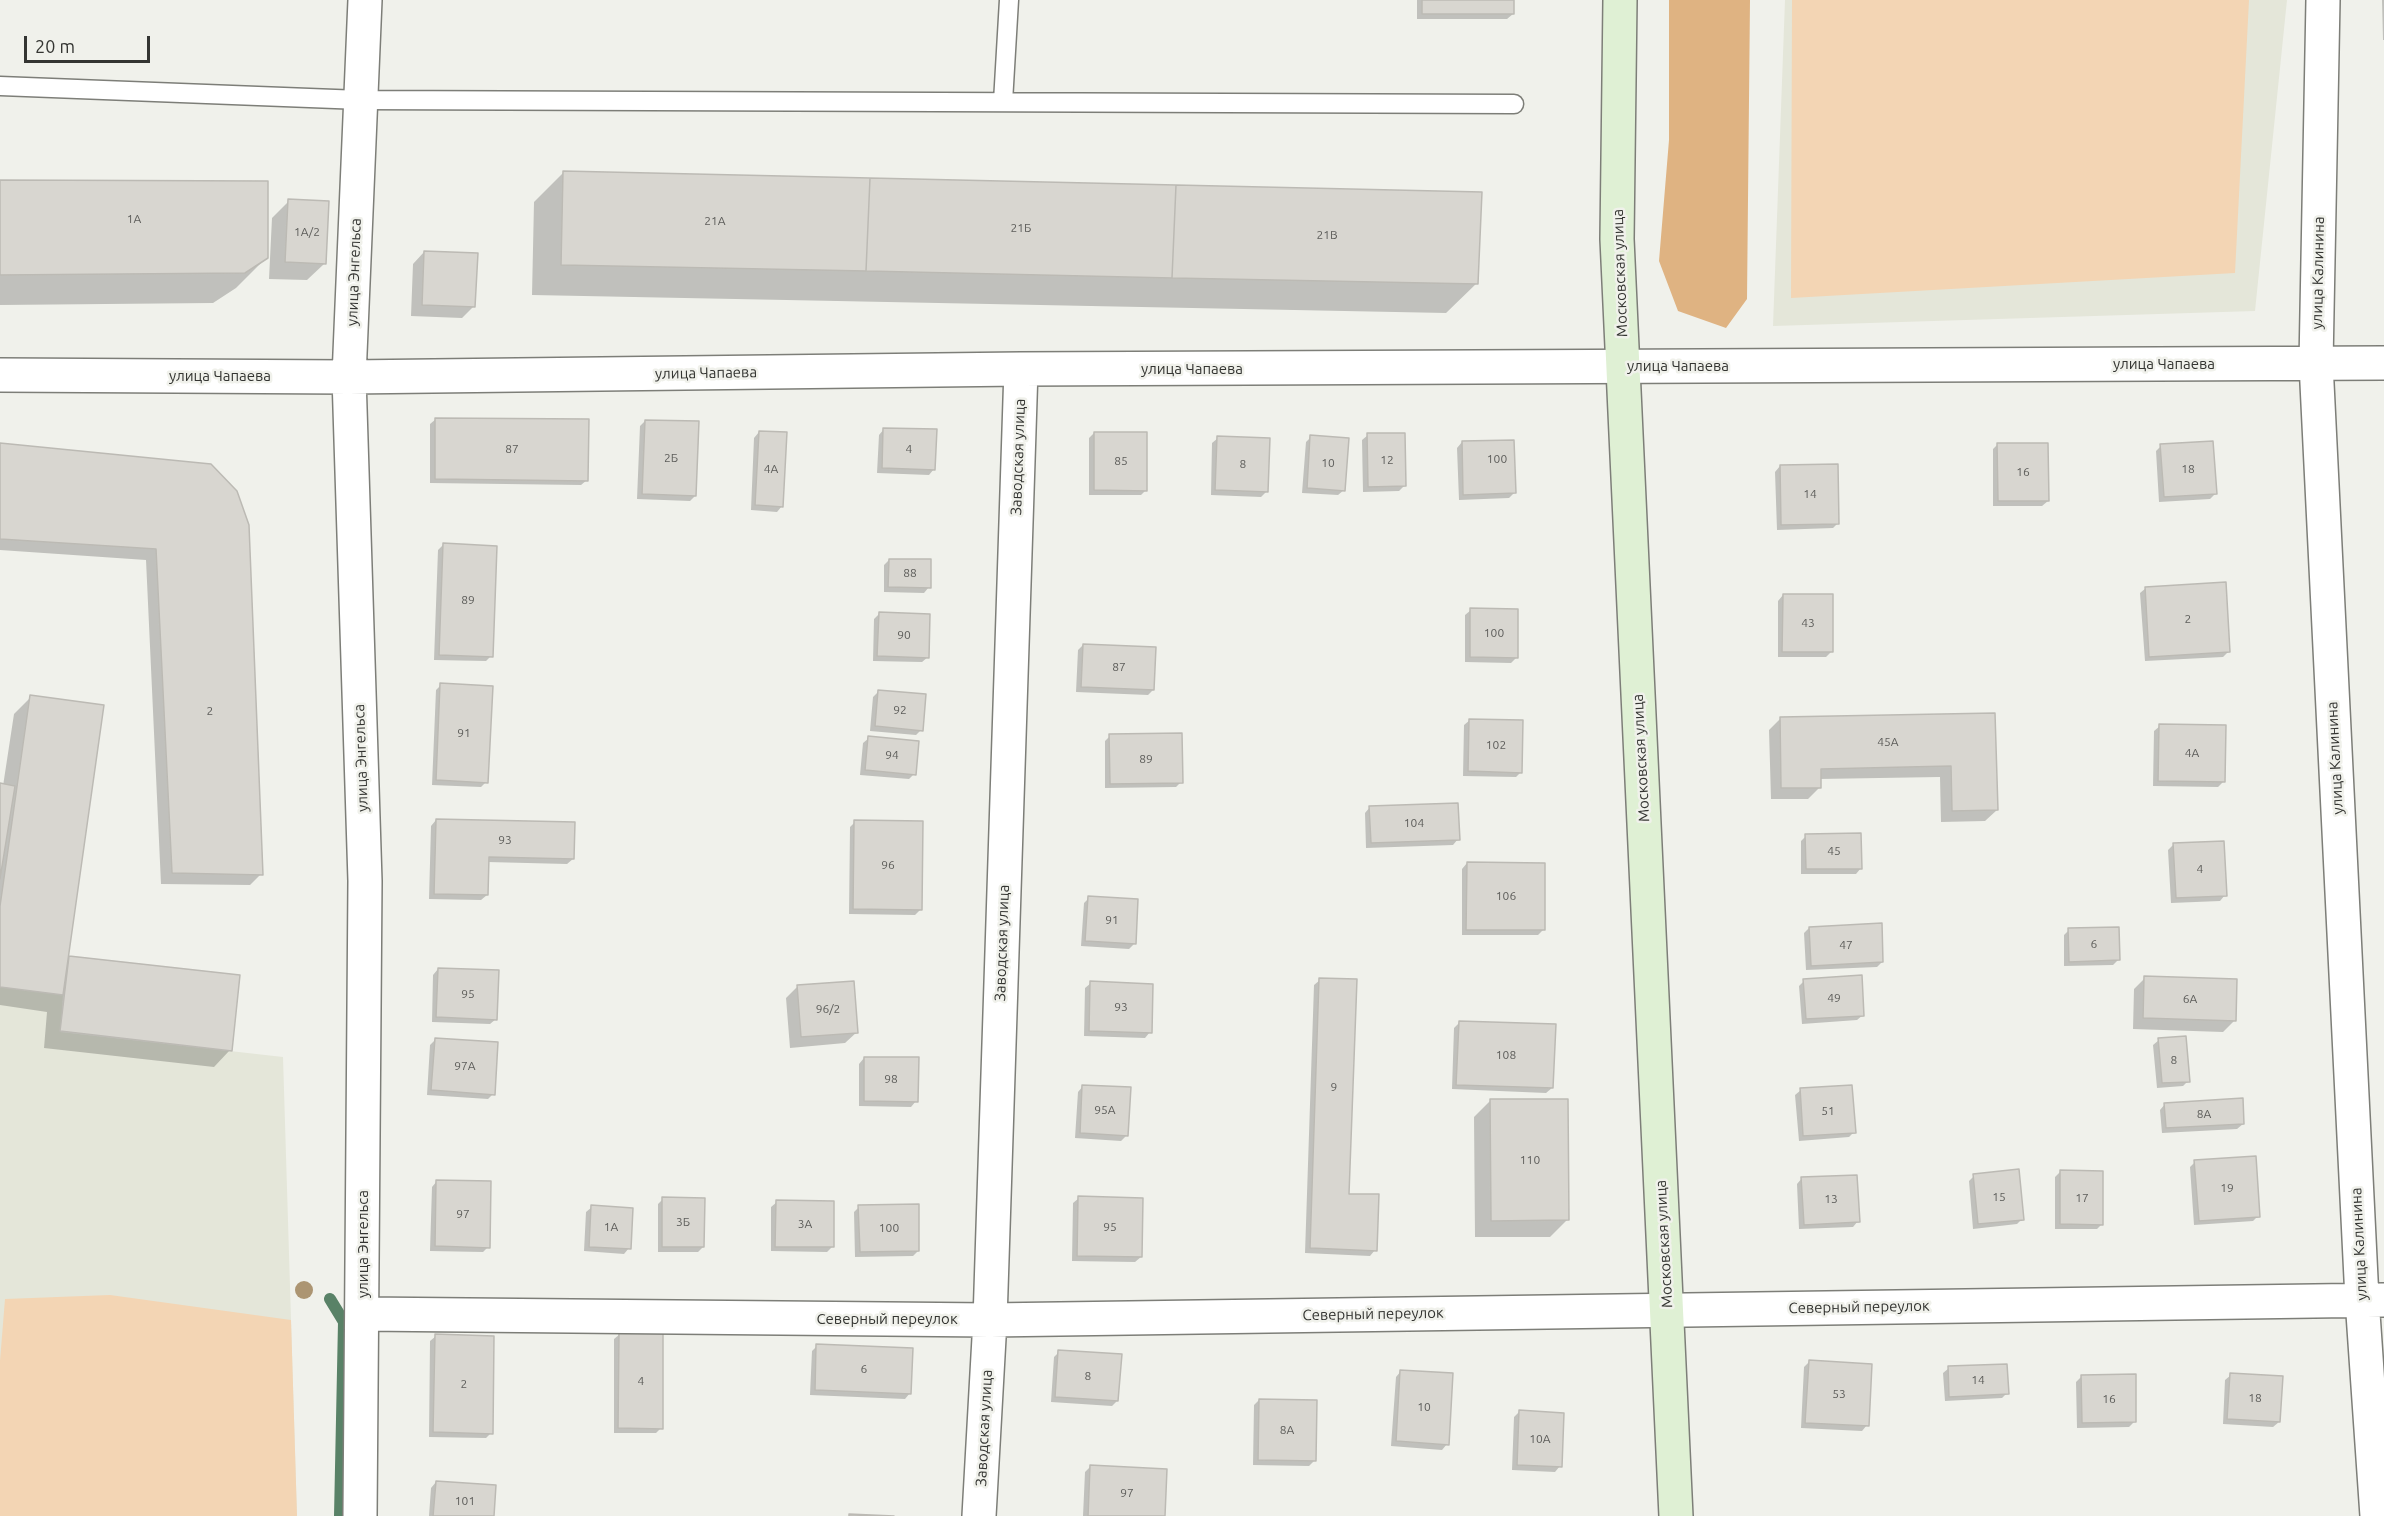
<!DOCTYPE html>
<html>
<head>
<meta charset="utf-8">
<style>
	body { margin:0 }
	#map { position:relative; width:2384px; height:1516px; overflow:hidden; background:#f0f1eb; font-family:Ubuntu,sans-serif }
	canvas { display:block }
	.scale { position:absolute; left:24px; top:36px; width:126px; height:27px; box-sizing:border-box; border:3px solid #343532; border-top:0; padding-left:8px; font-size:18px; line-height:21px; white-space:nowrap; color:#343532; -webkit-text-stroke:4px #f0f1eb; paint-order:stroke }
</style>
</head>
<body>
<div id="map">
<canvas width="2384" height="1516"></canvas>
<div class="scale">20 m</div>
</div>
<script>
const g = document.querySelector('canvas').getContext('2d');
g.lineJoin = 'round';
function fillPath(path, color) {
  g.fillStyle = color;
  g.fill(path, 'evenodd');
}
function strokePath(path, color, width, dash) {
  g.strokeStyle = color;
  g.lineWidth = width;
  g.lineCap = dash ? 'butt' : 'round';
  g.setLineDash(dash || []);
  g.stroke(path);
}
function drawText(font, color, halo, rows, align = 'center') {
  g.font = font + ' Ubuntu,sans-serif';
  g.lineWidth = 5;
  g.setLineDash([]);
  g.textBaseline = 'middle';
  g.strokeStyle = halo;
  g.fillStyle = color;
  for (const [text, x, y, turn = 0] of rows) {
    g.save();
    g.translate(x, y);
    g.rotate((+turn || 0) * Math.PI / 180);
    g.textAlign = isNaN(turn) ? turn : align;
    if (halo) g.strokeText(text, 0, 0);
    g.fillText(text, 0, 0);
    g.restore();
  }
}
fillPath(new Path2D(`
	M1785,0H2287L2255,311L1773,326Z
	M0,987L63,995L61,1032L283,1057L297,1516H0Z`), '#e4e6d9');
fillPath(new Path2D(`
	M1792,0H2249L2235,273L1791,298Z
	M110,1295L291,1320L297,1516H0V1361L5,1299Z`), '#f3d5b4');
fillPath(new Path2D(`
	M1669,0H1750L1747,299L1726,328L1678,311L1659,261L1669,140Z`), '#dfb382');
fillPath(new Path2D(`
	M1417,0H1513V14L1507,19H1417Z
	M2382,0H2384V40H2383Z
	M564,172L1477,283L1446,313L532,295L534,202Z
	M0,181L267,257L236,288L213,303L0,305Z
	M289,201L324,264L307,280L269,279L272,218Z
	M424,252L474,306L462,318L411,316L413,264Z
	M436,419L587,480L581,485L430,483V424Z
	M645,421L695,496L690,501L637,499L640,426Z
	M884,429L934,469L929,475L877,473L879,435Z
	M759,432L782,506L777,512L751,510L754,438Z
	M1094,433L1146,490L1141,495H1089V438Z
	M1368,435L1405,485L1399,491L1363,492L1362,440Z
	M1311,437L1344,490L1338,495L1302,493L1306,442Z
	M1218,438L1267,491L1261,497L1211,495L1212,443Z
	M1462,442L1514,493L1509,498L1459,500L1457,448Z
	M1998,444L2048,501L2042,506H1993V449Z
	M0,445L210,465L261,874L250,885L161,884L146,560L0,550Z
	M2161,446L2215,494L2210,499L2159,502L2156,451Z
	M1780,466L1838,523L1833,528L1777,530L1775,472Z
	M443,545L491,656L486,661L434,660L438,550Z
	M889,560L929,587L924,593L884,592V565Z
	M2146,588L2229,651L2223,657L2145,661L2140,593Z
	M1783,595L1831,652L1826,657H1778V601Z
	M1471,610L1517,657L1511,663L1465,662V615Z
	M879,614L928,657L922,662L873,661L874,619Z
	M1083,645L1153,690L1148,695L1076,692L1078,650Z
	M441,685L486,782L481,787L432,785L436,690Z
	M879,691L921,730L916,735L870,731L873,697Z
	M31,697L67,957L239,977L230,1050L214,1067L44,1048L47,1012L0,1005V785L3,786L14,714Z
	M1994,714L1997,810L1985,821L1941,822L1940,777L1819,779L1820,787L1808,799H1771L1769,730L1780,719Z
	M1470,720L1521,772L1516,777L1463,776L1464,725Z
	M2160,726L2224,781L2218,787L2153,786L2154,731Z
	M1110,736L1181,782L1176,787L1105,788V741Z
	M869,738L914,774L909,779L860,775L863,743Z
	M1370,807L1458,839L1453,845L1366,848L1365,813Z
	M436,820L573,859L567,864L487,862V895L481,900L429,899L431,826Z
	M855,822L921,909L915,915L849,914L850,827Z
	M1806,836L1861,868L1856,874H1801V841Z
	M2174,844L2225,895L2220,901L2171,903L2168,850Z
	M1467,863L1543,930L1538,935H1462V869Z
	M1089,898L1134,944L1129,949L1081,946L1084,903Z
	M1809,928L1882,962L1877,967L1806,970L1804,933Z
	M2069,930L2118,960L2113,965L2064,966V935Z
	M438,969L496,1019L490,1024L432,1022L433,975Z
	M2145,978L2234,1021L2223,1032L2133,1029L2134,989Z
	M1320,980L1347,1195L1375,1250L1370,1256L1305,1253L1314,985Z
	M1804,981L1863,1015L1857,1020L1802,1024L1799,986Z
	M1091,983L1150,1032L1145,1038L1084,1036L1085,988Z
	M798,986L857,1032L845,1043L790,1048L786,998Z
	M1459,1023L1552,1088L1546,1093L1452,1089L1454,1028Z
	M435,1040L493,1094L488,1099L427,1095L430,1045Z
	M2159,1040L2188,1081L2183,1086L2157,1088L2153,1045Z
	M864,1058L916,1101L911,1107L859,1106V1064Z
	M1083,1086L1127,1135L1121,1141L1075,1138L1078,1092Z
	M1801,1090L1854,1132L1849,1137L1799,1141L1795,1095Z
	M1491,1100L1567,1220L1550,1237H1475L1474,1117Z
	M2165,1104L2243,1124L2237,1129L2162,1133L2160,1110Z
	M2195,1162L2258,1216L2253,1221L2194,1225L2190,1167Z
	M2060,1172L2102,1224L2097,1229H2055V1177Z
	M1974,1176L2022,1219L2017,1224L1973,1229L1969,1181Z
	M1802,1178L1858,1221L1853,1227L1799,1229L1797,1184Z
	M437,1181L488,1247L483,1252L430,1251L432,1187Z
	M1079,1198L1141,1257L1135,1262L1072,1261L1073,1203Z
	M663,1199L703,1247L698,1252H658V1204Z
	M777,1202L832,1247L827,1252L771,1251V1207Z
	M592,1207L629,1248L624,1254L584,1251L586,1212Z
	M859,1207L918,1251L913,1256L855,1257L854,1212Z
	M620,1334L661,1428L656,1433H614V1339Z
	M436,1336L491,1433L486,1438L429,1437L430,1341Z
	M817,1346L910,1393L905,1399L810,1395L812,1351Z
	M1059,1352L1117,1401L1112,1406L1051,1402L1054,1357Z
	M1809,1362L1867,1425L1862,1431L1801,1428L1804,1367Z
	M1949,1368L2007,1393L2002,1398L1945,1401L1943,1373Z
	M1401,1371L1447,1444L1442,1450L1391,1446L1396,1377Z
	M2231,1375L2279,1422L2273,1427L2223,1424L2225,1380Z
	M2082,1376L2134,1422L2129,1427L2077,1428L2076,1382Z
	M1259,1400L1314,1461L1309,1466L1253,1465L1254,1405Z
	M1519,1412L1560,1466L1555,1472L1512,1470L1514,1417Z
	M1090,1467L1164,1516H1083L1085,1472Z
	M436,1482L493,1516H429L431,1488Z`), '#0003');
strokePath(new Path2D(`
	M330,1299L344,1322L340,1516`), '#598267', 12);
const building = new Path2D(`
	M1422,0H1514V14H1422Z
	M563,171L870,178L866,271L561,265Z
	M870,178L1176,185L1172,278L866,271Z
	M0,180L268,181V258L245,273L0,275Z
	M1176,185L1482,192L1478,284L1172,278Z
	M288,199L329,201L326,264L285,262Z
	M424,251L478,253L475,307L422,305Z
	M435,418L589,419L588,481L435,479Z
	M645,420L699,421L696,496L642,494Z
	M883,428L937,429L935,470L882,468Z
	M759,431L787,432L783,507L755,505Z
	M1094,432H1147V491L1094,490Z
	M1367,433H1405L1406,486L1368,487Z
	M1310,435L1349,438L1345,491L1307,488Z
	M1217,436L1270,438L1268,492L1215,490Z
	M1514,440L1516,493L1463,495L1462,441Z
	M2213,441L2217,494L2164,497L2160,444Z
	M0,443L211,464L237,491L249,525L263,875L172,873L156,549L0,539Z
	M1997,443H2048L2049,501H1998Z
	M1838,464L1839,524L1781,525L1780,465Z
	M443,543L497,546L493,657L439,655Z
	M889,559H931V588L888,587Z
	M2226,582L2230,652L2149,657L2145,587Z
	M1783,594H1833V652H1782Z
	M1470,608L1518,609V658L1470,657Z
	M879,612L930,614L929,658L877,656Z
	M1083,644L1156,647L1154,690L1081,687Z
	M440,683L493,686L488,783L436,780Z
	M878,690L926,694L923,731L875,726Z
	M30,695L104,705L63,995L0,987V906Z
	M1995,713L1998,810L1952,811L1951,766L1821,769V788H1781L1780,717Z
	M1469,719L1523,720L1522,773L1468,771Z
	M2159,724L2226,725L2225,782L2158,781Z
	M1182,733L1183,783L1110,784L1109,734Z
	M868,736L919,741L916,775L865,770Z
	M0,783L15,786L0,879Z
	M1458,803L1460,840L1371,843L1369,806Z
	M436,819L575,822L574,859L489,857L488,895L434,894Z
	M854,820L923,821L922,910L853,909Z
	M1861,833L1862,869H1806L1805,834Z
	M2224,841L2227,896L2176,898L2173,843Z
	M1467,862L1545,863V930H1466Z
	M1088,896L1138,899L1136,944L1085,941Z
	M1882,923L1883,962L1811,966L1809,927Z
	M2119,927L2120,960L2069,962L2068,928Z
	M69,956L240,975L232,1051L60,1031Z
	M438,968L499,970L497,1020L436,1017Z
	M1862,975L1864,1016L1806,1019L1803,979Z
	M2144,976L2237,979L2236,1021L2143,1018Z
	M1319,978L1357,979L1349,1194H1379L1377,1251L1310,1248Z
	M854,981L858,1033L801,1037L797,985Z
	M1090,981L1153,984L1152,1033L1089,1031Z
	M1459,1021L1556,1024L1553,1088L1456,1085Z
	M2186,1036L2190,1082L2162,1083L2158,1038Z
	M435,1038L498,1042L495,1095L431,1090Z
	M864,1057H919L918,1102L864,1101Z
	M1082,1085L1131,1087L1128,1136L1080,1133Z
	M1852,1085L1856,1133L1803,1136L1800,1088Z
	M2243,1098L2244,1124L2166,1128L2164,1103Z
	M1490,1099H1568L1569,1220L1491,1221Z
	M2256,1156L2260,1217L2199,1221L2194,1160Z
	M2019,1169L2024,1220L1978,1224L1973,1174Z
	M2060,1170L2103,1171V1225L2060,1224Z
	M1857,1175L1860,1222L1804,1225L1801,1177Z
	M436,1180L491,1181L490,1248L435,1246Z
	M1078,1196L1143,1198L1142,1257L1077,1256Z
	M662,1197L705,1198L704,1247H662Z
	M776,1200L834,1201V1247H775Z
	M919,1204V1251L860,1252L858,1205Z
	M591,1205L633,1208L631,1249L589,1247Z
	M619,1333H663V1429L618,1428Z
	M435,1334L494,1336L493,1434L433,1432Z
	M816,1344L913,1348L911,1394L815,1390Z
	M1058,1350L1122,1354L1118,1401L1055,1397Z
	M1809,1360L1872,1364L1869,1426L1805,1423Z
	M2007,1364L2009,1394L1949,1397L1948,1366Z
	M1400,1370L1453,1373L1449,1445L1396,1441Z
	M2230,1373L2283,1376L2280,1422L2227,1419Z
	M2136,1374V1422L2082,1423L2081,1375Z
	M1259,1399L1317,1400L1316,1461L1258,1460Z
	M1519,1410L1564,1413L1562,1467L1517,1465Z
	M1090,1465L1167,1469L1165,1516H1088Z
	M436,1481L496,1485L494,1516H433Z
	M849,1514L894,1516H849Z`);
fillPath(building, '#d8d6d0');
strokePath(building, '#bcbab4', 1.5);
const lane = new Path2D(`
	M0,86L361,100L1514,104
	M1003,102L1009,0`);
const street = new Path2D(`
	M2323,0L2316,363L2362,1299L2377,1516
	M0,375L349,377L1021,369L2384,363
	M363,1314L990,1320L2384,1300
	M360,1516L365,881L349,377L365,0
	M979,1516L990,1320L1021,369`);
const secondary = new Path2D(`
	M1620,0L1617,239L1676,1516`);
strokePath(lane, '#7d7e78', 21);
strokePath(street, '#7d7e78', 36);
strokePath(secondary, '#7d7e78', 36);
strokePath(lane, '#fff', 18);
strokePath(street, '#fff', 33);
strokePath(secondary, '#dff0d4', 33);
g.fillStyle = '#ac9572';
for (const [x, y] of [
	[304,1290]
]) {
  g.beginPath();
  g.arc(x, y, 9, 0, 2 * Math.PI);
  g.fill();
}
drawText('12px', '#5d5d5a', null, [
	["1А",134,219],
	["21А",715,221],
	["21Б",1021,228],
	["1А/2",307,232],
	["21В",1327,235],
	["87",512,449],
	["4",909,449],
	["2Б",671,458],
	["100",1497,459],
	["12",1387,460],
	["85",1121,461],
	["10",1328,463],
	["8",1243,464],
	["4А",771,469],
	["18",2188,469],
	["16",2023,472],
	["14",1810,494],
	["88",910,573],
	["89",468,600],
	["2",2188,619],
	["43",1808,623],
	["100",1494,633],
	["90",904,635],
	["87",1119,667],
	["92",900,710],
	["2",210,711],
	["91",464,733],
	["45А",1888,742],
	["102",1496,745],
	["4А",2192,753],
	["94",892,755],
	["89",1146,759],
	["104",1414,823],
	["93",505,840],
	["45",1834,851],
	["96",888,865],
	["4",2200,869],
	["106",1506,896],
	["91",1112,920],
	["6",2094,944],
	["47",1846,945],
	["95",468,994],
	["49",1834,998],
	["6А",2190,999],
	["93",1121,1007],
	["96/2",828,1009],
	["108",1506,1055],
	["8",2174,1060],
	["97А",465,1066],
	["98",891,1079],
	["9",1334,1087],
	["95А",1105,1110],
	["51",1828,1111],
	["8А",2204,1114],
	["110",1530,1160],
	["19",2227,1188],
	["15",1999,1197],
	["17",2082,1198],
	["13",1831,1199],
	["97",463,1214],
	["3Б",683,1222],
	["3А",805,1224],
	["1А",611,1227],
	["95",1110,1227],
	["100",889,1228],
	["6",864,1369],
	["8",1088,1376],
	["14",1978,1380],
	["4",641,1381],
	["2",464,1384],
	["53",1839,1394],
	["18",2255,1398],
	["16",2109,1399],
	["10",1424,1407],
	["8А",1287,1430],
	["10А",1540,1439],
	["97",1127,1493],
	["101",465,1501]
]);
drawText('15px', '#343532', '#f0f1eb', [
	["улица Энгельса",354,272,-88],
	["Московская улица",1620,273,-92],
	["улица Калинина",2318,273,-89],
	["улица Чапаева",2164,364],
	["улица Чапаева",1678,366],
	["улица Чапаева",1192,369],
	["улица Чапаева",706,373,-1],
	["улица Чапаева",220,376],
	["Заводская улица",1018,457,-88],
	["улица Энгельса",361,758,-92],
	["Московская улица",1641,758,-93],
	["улица Калинина",2335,758,-93],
	["Заводская улица",1002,943,-88],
	["улица Энгельса",363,1244,-90],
	["Московская улица",1664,1244,-93],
	["улица Калинина",2359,1244,-93],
	["Северный переулок",1859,1307,-1],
	["Северный переулок",1373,1314,-1],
	["Северный переулок",887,1319],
	["Заводская улица",984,1428,-87]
]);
</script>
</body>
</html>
